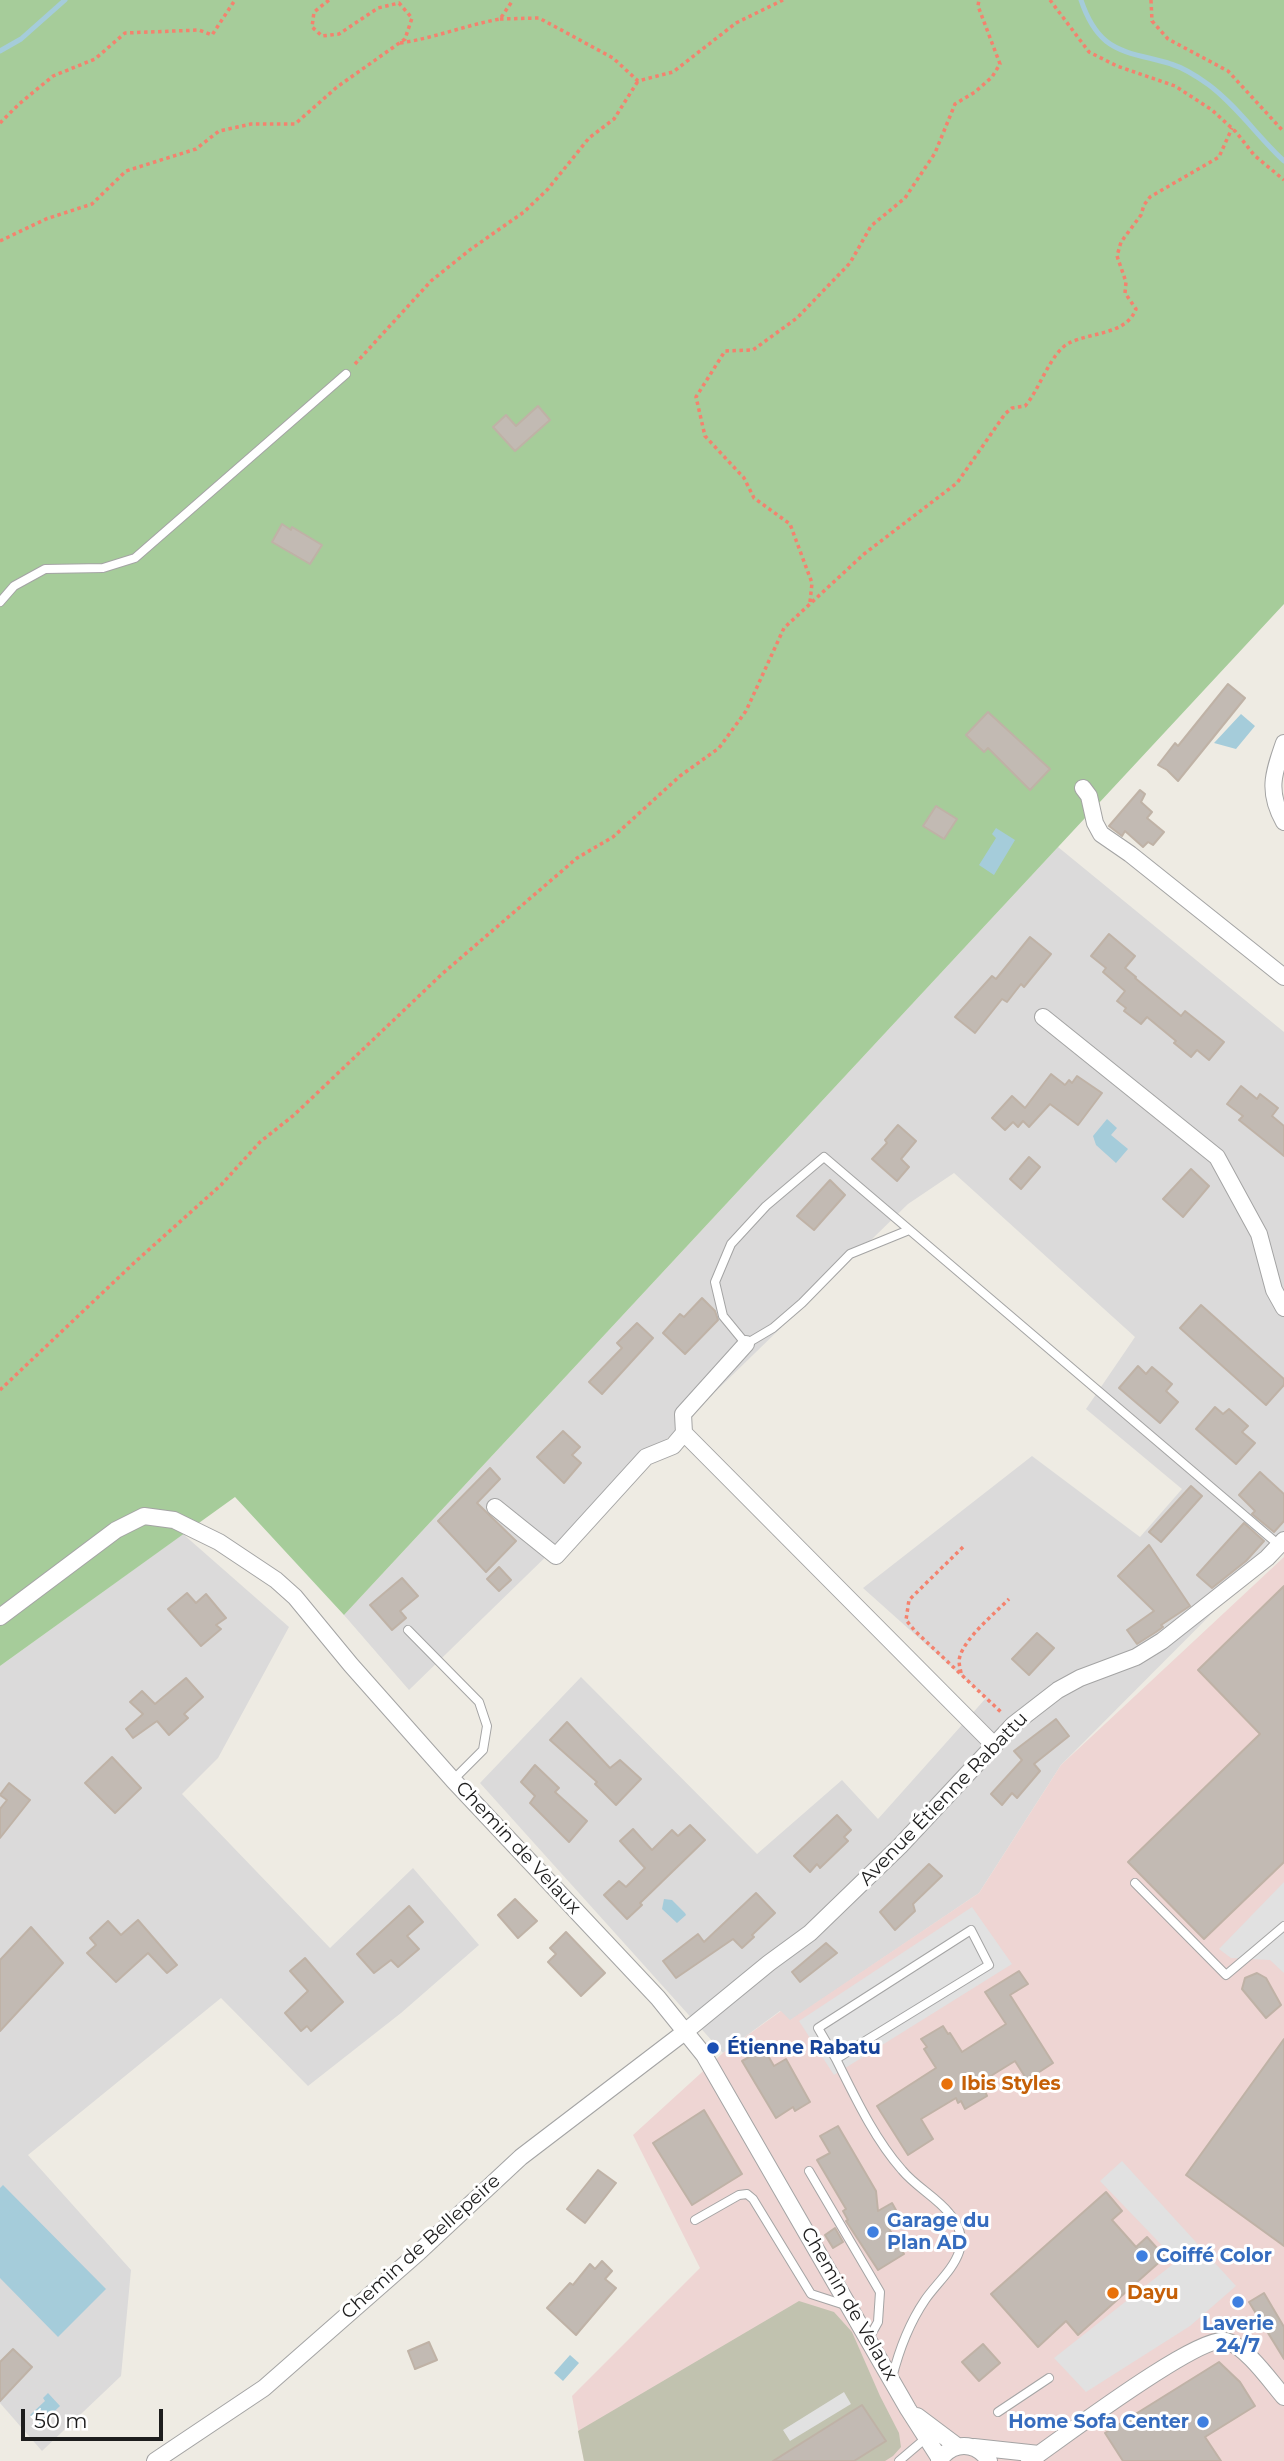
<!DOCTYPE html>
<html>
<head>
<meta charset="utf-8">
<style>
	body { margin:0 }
	#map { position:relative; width:1284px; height:2461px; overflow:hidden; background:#eeebe3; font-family:Montserrat,sans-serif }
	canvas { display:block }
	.scale { position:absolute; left:21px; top:2409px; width:142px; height:32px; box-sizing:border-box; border:4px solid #1d1d1d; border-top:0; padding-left:9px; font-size:21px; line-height:24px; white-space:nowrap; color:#1d1d1d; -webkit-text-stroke:5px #fff; paint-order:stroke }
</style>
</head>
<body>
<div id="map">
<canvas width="1284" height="2461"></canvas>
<div class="scale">50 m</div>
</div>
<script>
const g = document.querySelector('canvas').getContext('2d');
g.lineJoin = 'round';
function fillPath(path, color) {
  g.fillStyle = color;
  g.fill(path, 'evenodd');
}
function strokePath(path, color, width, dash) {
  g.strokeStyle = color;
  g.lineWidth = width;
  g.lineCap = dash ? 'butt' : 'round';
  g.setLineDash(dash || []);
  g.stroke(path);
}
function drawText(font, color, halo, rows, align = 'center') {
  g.font = font + ' Montserrat,sans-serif';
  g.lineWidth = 6;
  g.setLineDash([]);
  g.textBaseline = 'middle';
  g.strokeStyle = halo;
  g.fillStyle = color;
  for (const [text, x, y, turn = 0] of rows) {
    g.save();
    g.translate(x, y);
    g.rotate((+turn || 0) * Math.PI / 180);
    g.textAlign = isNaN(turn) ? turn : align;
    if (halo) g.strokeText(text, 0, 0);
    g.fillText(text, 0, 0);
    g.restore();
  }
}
fillPath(new Path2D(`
	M1058,847L1284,1032V1550L1279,1546L1061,1765L979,1893L790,2021L780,2011L723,2053L480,1783L581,1677L757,1854L842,1780L878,1819L986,1698L863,1588L1032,1456L1140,1537L1182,1489L1086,1409L1135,1337L954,1173L908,1204L409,1690L344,1615Z
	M183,1534L289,1627L218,1758L182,1794L330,1948L413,1868L479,1945L401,2013L308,2086L221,1998L28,2155L131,2270L121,2376L42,2451L0,2403V1666Z`), '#dbdada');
fillPath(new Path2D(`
	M1284,1557V2461H584L572,2396L700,2268L633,2135L723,2053L781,2011L790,2020L979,1893L1061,1765Z`), '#eed5d3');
fillPath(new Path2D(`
	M799,2301L834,2312L852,2332L880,2396L899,2433L901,2447L893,2456L885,2461H584L578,2431Z`), '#c1c2af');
fillPath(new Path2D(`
	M0,0H1284V604L344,1615L235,1497L0,1666Z`), '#a6cc9a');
fillPath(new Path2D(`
	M1284,1882V1973L1270,1960L1231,1958L1219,1949Z
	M972,1907L1012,1964L834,2075L799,2021Z
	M1122,2161L1236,2286L1190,2326L1086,2392L1054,2358L1177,2261L1100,2181Z
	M844,2392L851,2404L790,2441L783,2430Z`), '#e1e1e1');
fillPath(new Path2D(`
	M1241,714L1255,726L1236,749L1214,743Z
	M996,828L1015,840L994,875L979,865L996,838L992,834Z
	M1107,1119L1117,1128L1111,1135L1128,1149L1116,1163L1096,1145L1093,1136Z
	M664,1899L672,1900L685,1913L686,1915L677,1923L662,1909Z
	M3,2185L106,2289L58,2337L0,2278V2188Z
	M570,2355L579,2363L563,2381L554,2373Z
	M48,2393L60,2406L40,2425L30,2415L45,2401L43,2398Z`), '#a5ccda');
strokePath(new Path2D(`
	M1081,0C1086,15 1094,31 1106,41C1123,55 1151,57 1171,64C1184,68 1198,77 1209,85C1237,106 1258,137 1284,161
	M0,51L21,39L65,0`), '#a5ccda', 5);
const building = new Path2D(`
	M538,406L550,420L515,451L493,427L506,415L516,426Z
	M282,524L291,530L292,527L322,545L310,564L272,542Z
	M1228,684L1245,698L1178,781L1167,770L1158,765L1175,743L1178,746Z
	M988,712L1050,769L1030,790L988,748L984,752L966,735Z
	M1140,790L1145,794L1141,802L1152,812L1147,818L1164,832L1153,845L1148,842L1143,847L1125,831L1122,836L1109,826Z
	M936,806L957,819L944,839L923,826Z
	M1109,934L1135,956L1125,968L1136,977L1135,978L1181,1016L1185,1011L1224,1042L1209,1060L1197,1050L1191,1057L1174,1043L1176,1041L1147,1017L1141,1024L1124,1011L1126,1008L1117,1001L1125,991L1103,972L1106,968L1091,956Z
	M1030,937L1051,954L1024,987L1021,984L1007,1002L1002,999L975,1033L955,1017L992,976L996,979Z
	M1051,1074L1065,1085L1069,1080L1072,1083L1077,1076L1102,1093L1078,1125L1050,1104L1029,1127L1023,1121L1018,1127L1013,1122L1005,1130L992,1118L1012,1096L1025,1108Z
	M1241,1086L1257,1099L1260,1094L1278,1108L1272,1116L1284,1126V1156L1239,1120L1243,1116L1227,1104Z
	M898,1125L916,1141L901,1159L909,1167L897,1181L872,1159L887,1143L885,1140Z
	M1029,1157L1040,1167L1021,1189L1010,1179Z
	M1191,1169L1209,1186L1183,1217L1163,1199Z
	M830,1180L845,1195L814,1230L797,1216Z
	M702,1298L715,1311L718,1320L685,1354L663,1333L680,1314L684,1317Z
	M1201,1305L1284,1379V1385L1266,1405L1180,1328Z
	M637,1323L653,1338L602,1394L589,1382L622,1348L617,1343Z
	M1138,1366L1146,1374L1152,1367L1172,1384L1166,1391L1178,1402L1160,1423L1119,1388Z
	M1215,1407L1223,1414L1229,1409L1248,1426L1242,1432L1255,1443L1236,1464L1196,1429Z
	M563,1431L580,1447L572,1455L581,1463L564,1483L537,1457Z
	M490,1468L500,1479L477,1503L516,1541L486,1572L438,1521Z
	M1260,1472L1284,1494V1521L1274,1532L1252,1514L1255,1511L1239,1495Z
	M1191,1486L1202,1496L1161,1542L1149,1532Z
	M1244,1523L1264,1541L1246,1561L1212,1588L1197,1575Z
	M1149,1545L1190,1606L1161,1625L1163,1627L1156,1632L1137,1644L1127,1630L1154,1611L1118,1576Z
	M499,1567L511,1580L499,1591L487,1579Z
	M402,1578L418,1596L400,1611L406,1618L392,1630L370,1605Z
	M1284,1586V1862L1204,1939L1128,1862L1260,1734L1198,1670Z
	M187,1593L196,1603L206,1594L226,1618L216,1625L221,1629L201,1646L168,1609Z
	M1037,1633L1054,1648L1029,1675L1012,1659Z
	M186,1678L203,1697L184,1714L188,1718L169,1735L157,1721L133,1738L126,1729L143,1714L130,1702L142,1691L155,1704Z
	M1056,1719L1069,1736L1034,1764L1040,1771L1017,1798L1012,1793L1002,1805L991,1794L1022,1760L1014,1751Z
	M567,1722L610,1768L620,1760L641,1779L616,1805L595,1784L597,1782L550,1740Z
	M112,1757L141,1788L115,1813L85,1783Z
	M535,1765L559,1788L555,1792L587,1821L569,1842L530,1803L535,1796L521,1782Z
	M9,1783L30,1800L0,1838V1809L7,1800L0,1795Z
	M837,1815L851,1830L844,1837L848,1841L820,1868L817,1864L810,1872L794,1856Z
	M690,1825L705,1840L640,1903L642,1905L627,1919L604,1895L619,1881L626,1887L645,1868L620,1841L633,1829L652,1850L672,1830L678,1836Z
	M929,1864L942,1876L913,1904L915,1911L895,1930L880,1912Z
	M756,1893L775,1913L752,1935L754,1937L742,1948L733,1939L676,1978L663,1961L698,1934L704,1942Z
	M515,1899L537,1921L518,1938L498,1915Z
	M409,1906L423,1922L407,1936L419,1949L398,1967L391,1960L374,1973L357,1954Z
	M138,1920L177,1965L167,1973L148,1953L116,1982L87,1953L96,1945L90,1938L108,1921L121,1935Z
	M31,1927L63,1963L0,2031V1960Z
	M566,1932L605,1973L581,1996L548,1962L556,1954L550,1948Z
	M826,1943L837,1953L800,1982L792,1972Z
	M305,1958L343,2002L311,2031L307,2026L301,2031L285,2013L308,1991L290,1971Z
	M1019,1971L1028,1984L1010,1995L1053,2063L1027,2080L1015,2061L981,2082L987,2096L965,2109L961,2101L958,2103L956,2098L921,2119L933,2139L908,2155L877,2106L936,2068L924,2049L927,2047L921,2039L943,2026L948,2034L950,2033L962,2052L1006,2024L985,1992Z
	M1257,1973L1266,1978L1281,2005L1266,2018L1242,1989L1245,1978Z
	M1284,2039V2246L1186,2175Z
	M764,2049L774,2066L786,2059L810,2102L795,2111L793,2107L776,2118L742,2061Z
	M704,2110L742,2174L692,2205L653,2143Z
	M838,2126L876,2191L878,2211L892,2203L901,2219L888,2227L904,2254L878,2270L846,2221L848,2220L843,2211L846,2209L817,2160L830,2153L820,2136Z
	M598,2170L616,2183L585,2223L567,2209Z
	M1106,2192L1122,2211L1112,2220L1136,2247L1147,2237L1165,2257L1078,2335L1066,2321L1038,2347L991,2294Z
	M835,2228L843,2242L833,2248L825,2235Z
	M602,2261L612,2271L605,2279L616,2288L576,2335L547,2308L570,2283L573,2285L590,2264L595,2269Z
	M1264,2293L1284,2327V2359L1249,2302Z
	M429,2342L437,2360L415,2369L408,2351Z
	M983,2344L1000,2363L979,2381L962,2362Z
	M13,2349L32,2367L0,2401V2362Z
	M1219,2362L1240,2382L1255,2406L1205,2437L1221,2461H1123L1105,2433Z
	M862,2405L886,2441L854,2461H773Z`);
fillPath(building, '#c2bab3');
strokePath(building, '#bfb2a6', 2);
const lane = new Path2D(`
	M0,602L14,586L45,569L103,568L135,558L346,374
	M909,1230L850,1254L802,1303L773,1328L746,1344L723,1316L715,1282L731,1244L766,1206L824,1157L1279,1545
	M408,1630L479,1702L487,1726L483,1750L453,1780
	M1135,1883L1226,1975L1284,1926
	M836,2059L818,2028L971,1930L989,1965L836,2059C855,2097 874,2138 902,2170C915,2186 936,2197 949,2213C959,2224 964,2239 959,2252C953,2270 935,2285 925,2300C908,2325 899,2350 892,2378
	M809,2171L880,2292L878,2322L869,2338
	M695,2220L739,2195L747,2194L753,2199L811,2294L845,2305
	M998,2412L1049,2378
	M899,2461L926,2438`);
const street = new Path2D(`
	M1284,743C1273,774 1267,792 1284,822
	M1083,788L1089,796L1095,823L1101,834L1130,854L1284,977
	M1043,1017L1217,1157L1259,1234L1274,1290L1284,1308
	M684,1433L994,1745
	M495,1507L556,1556L646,1457L673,1446L684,1433L683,1414L746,1344
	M0,1617L116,1530L144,1516L174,1520L219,1542L276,1580L295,1597L351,1665L453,1780L658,1998L704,2055L908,2409L940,2459
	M917,2416L957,2446
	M974,2447L1039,2454
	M155,2461L264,2388L419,2252L521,2157L686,2031L769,1963L810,1933L900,1846L1014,1724L1058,1690L1080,1678L1136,1657L1162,1641L1267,1558L1284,1540
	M939,2461C952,2441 976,2441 989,2461
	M1029,2461C1060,2440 1198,2334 1226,2341C1246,2346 1271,2382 1284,2397`);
strokePath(lane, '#a4a4a4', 10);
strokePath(street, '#a4a4a4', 18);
strokePath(new Path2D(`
	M1050,0L1089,52L1117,66L1175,86L1212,110L1236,132L1254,155L1284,180
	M1151,0L1152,21L1168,39L1228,71L1284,132
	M500,19L539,18L613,58L638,81L673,72L736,23L783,0
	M400,43C435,38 466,25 500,19L513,0
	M0,123L19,104L53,76L95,59L125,33L199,30L212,35L235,0
	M0,241L46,219L92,204L126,171L196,149L219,131L251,124H295L337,87L405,39L412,18L399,3L378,8L339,34L322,36L312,27L314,12L329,0
	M355,364L431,281L471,249L524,212L548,189L589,138L614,119L638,81
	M810,602L812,583L790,524L754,498L744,478L705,436L696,397L725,351L753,350L797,318L850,263L871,226L905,198L935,153L955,104L975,92L992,77L1000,64L978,6L979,0
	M0,1390L135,1262L221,1185L260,1142L294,1115L442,974L577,858L613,837L680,776L719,748L746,711L784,628L864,554L957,483L1005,414L1012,408L1025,406C1039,391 1050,353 1069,343C1091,332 1126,335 1136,309L1125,293L1126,282L1117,256L1121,242L1141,215L1144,205L1150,197L1219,157L1232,128
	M963,1547L909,1600L906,1620L915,1631L1002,1713
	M961,1673C960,1667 958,1662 960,1656C966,1637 995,1613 1009,1599`), '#f4826e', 3.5, [3.5, 3.5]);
strokePath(lane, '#fff', 8);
strokePath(street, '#fff', 16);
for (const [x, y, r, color] of [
	[713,2048,7,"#1a4fb4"],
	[947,2084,7,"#e8710a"],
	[873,2232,7,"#3f7fe0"],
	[1142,2256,7,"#3f7fe0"],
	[1113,2293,7,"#e8710a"],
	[1238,2302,7,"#3f7fe0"],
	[1203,2422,7,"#3f7fe0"]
]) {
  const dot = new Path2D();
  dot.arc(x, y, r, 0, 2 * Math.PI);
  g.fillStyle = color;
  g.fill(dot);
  strokePath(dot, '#fff', 2.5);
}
drawText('19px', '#1d1d1d', '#fff', [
	["Avenue Étienne Rabattu",944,1799,-46],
	["Chemin de Velaux",518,1848,47],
	["Chemin de Bellepeire",421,2247,-42],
	["Chemin de Velaux",849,2304,60]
]);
drawText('bold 19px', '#164399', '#fff', [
	["Étienne Rabatu",727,2048]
], 'left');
drawText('bold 19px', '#c56008', '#fff', [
	["Ibis Styles",961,2084],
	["Dayu",1127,2293]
], 'left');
drawText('bold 19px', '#366cbe', '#fff', [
	["Garage du",887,2221],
	["Plan AD",887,2243],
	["Coiffé Color",1156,2256],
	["Laverie",1238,2324,"center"],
	["24/7",1238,2346,"center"],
	["Home Sofa Center",1189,2422,"right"]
], 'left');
</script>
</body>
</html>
